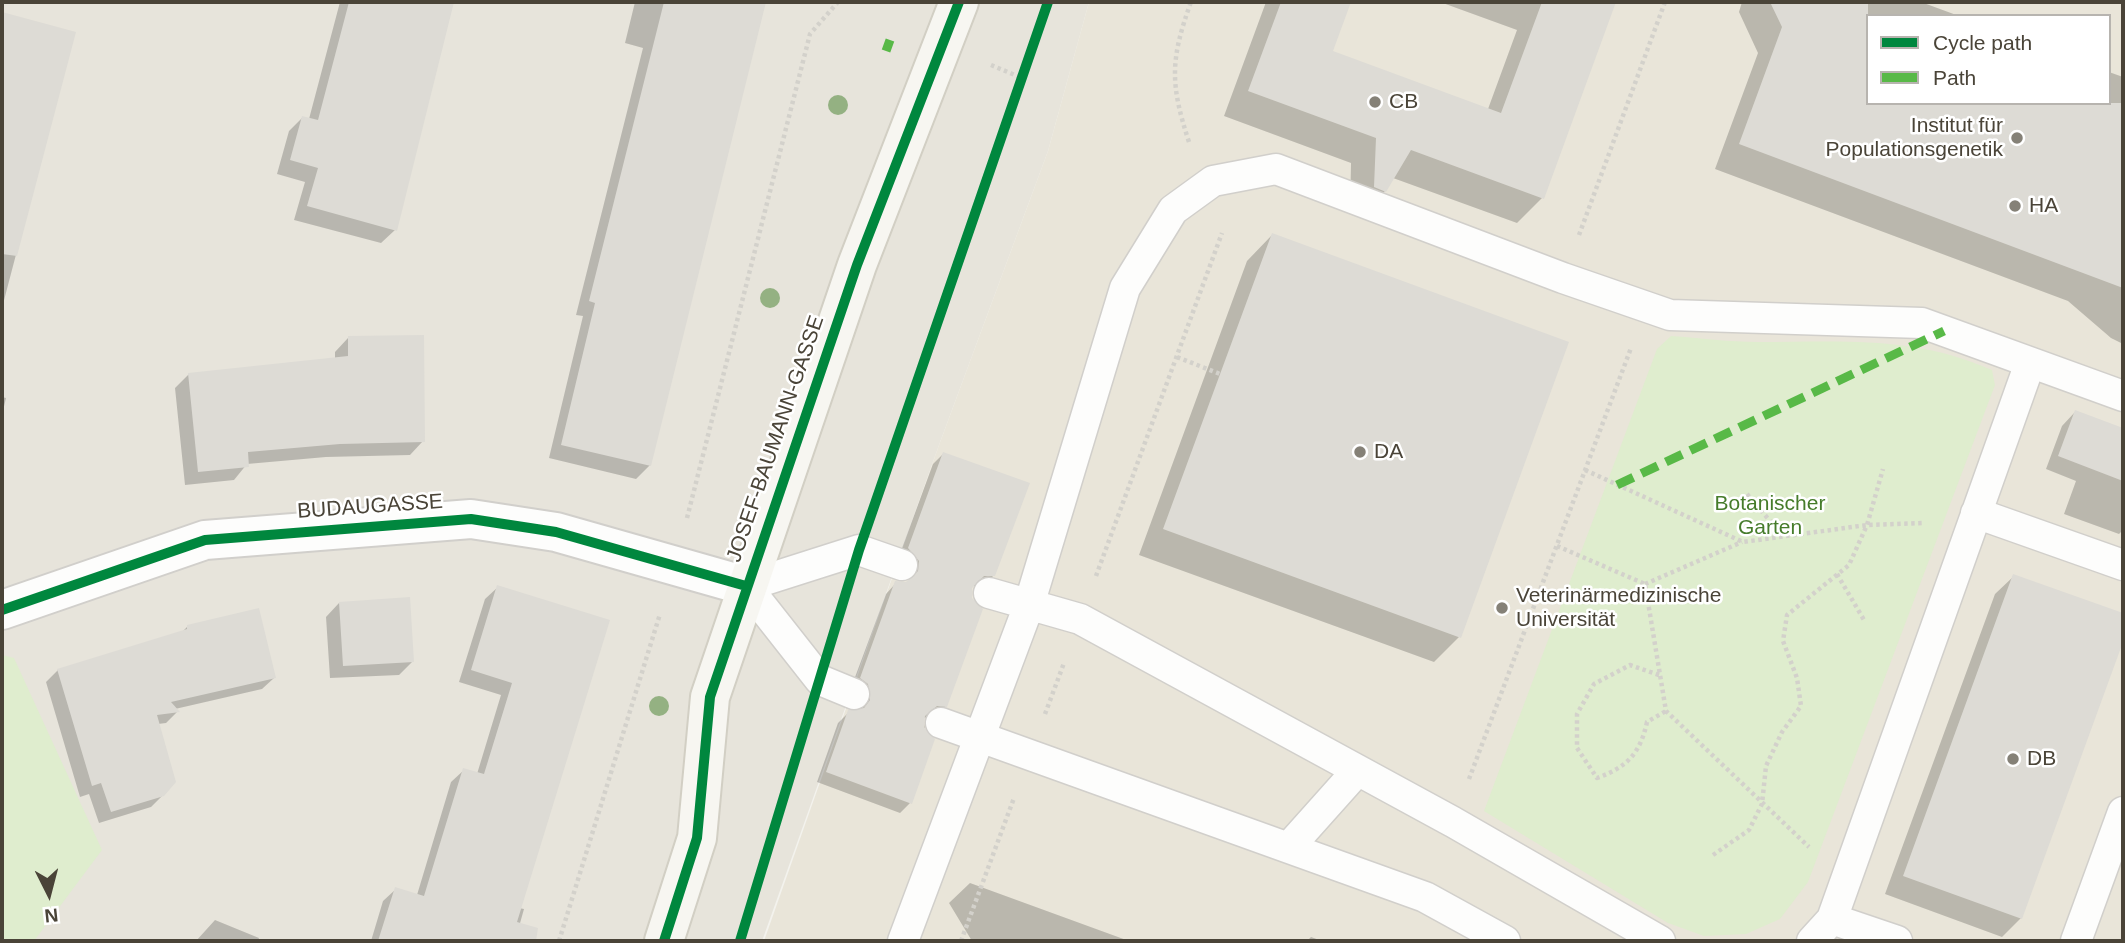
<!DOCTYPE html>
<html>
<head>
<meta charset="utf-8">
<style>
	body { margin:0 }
	#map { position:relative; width:2125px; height:943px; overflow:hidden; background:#f3f2ed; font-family:Arial,sans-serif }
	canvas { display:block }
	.frame { position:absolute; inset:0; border:4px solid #4a4438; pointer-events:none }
	.legend { position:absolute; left:1866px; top:14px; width:245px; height:91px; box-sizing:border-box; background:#fff; border:2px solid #b7b4af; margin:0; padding:9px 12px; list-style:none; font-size:21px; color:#4a4438 }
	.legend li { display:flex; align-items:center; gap:14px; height:35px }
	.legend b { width:35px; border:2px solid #b7b4af }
	.north { position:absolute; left:14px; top:859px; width:70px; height:70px; -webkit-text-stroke:5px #fff; paint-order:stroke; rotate:174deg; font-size:19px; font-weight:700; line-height:28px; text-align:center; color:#4a4438 }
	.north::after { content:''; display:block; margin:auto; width:24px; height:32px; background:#4a4438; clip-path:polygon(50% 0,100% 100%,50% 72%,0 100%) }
</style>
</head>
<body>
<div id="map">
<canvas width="2125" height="943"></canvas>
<div class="frame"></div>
<ul class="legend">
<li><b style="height:9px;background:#00873e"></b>Cycle path</li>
<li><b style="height:9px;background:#58b947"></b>Path</li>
</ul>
<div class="north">N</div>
</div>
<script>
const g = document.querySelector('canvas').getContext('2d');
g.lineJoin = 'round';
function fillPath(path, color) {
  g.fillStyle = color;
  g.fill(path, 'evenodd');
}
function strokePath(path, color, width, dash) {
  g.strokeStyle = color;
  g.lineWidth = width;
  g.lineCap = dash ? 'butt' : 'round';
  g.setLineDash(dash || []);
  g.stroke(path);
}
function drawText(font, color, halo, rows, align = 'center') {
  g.font = font + ' Arial,sans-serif';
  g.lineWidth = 5;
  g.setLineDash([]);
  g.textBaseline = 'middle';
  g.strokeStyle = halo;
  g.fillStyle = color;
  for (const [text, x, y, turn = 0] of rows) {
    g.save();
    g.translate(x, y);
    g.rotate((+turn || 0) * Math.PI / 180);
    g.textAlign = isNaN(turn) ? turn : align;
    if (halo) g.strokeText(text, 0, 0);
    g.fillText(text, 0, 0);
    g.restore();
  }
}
fillPath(new Path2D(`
	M2,2H1089L1048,151L939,445L762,941H2Z`), '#e7e4db');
fillPath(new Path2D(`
	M1089,2H2123V941H764L939,445L1048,151ZM1868,16H2109V103H1868Z`), '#e9e5d9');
fillPath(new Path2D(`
	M1671,336C1700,338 1729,342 1758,342C1841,342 1913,335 1992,370L1995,385L1808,882L1780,919L1746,934L1704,936L1668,923L1484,811L1657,349Z
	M2,655L14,658L102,850L34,941H2Z`), '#dfedce');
fillPath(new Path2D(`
	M340,2H453L395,230L381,243L294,220L305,182L277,174L289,131L302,118L309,119Z
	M635,2H764L650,465L636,479L549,458L583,316L576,315L643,48L625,43Z
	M1266,2H1349L1331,52L1488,109L1517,30L1440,2H1614L1542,198L1517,223L1393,178L1385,191L1360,216L1350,212L1351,163L1224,116Z
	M1742,2H1921L1959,16H1868V103H2109V72L2123,77V344L2111,338L2068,301L1715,169L1758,53L1739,12Z
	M2,14L74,33L2,308Z
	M1272,235L1459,637L1434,662L1139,555L1247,261Z
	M348,338L423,441L410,455L326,457L247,464L234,480L185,485L175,388L189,374L335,359V352Z
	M2,397L6,398L2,415Z
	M2075,412L2123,429V530L2119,534L2064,514L2076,481L2046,469L2062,426Z
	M943,454L993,576L983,586H972L946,706L935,716L923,718L926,735L910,803L900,813L817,782L838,723L849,712L861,710L858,694L851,688L886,594L896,583L909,582V572L898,559L933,464Z
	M2014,576L2123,615V637L2021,918L2002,937L1885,894L1995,594Z
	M498,587L608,621L519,908L524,909L515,941H371L383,901L396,889L417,895L451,782L464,770L477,774L501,695L459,682L485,599Z
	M339,603L412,662L399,675L330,678L326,617Z
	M187,627L274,678L262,689L175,709L177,712L166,723L158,724L163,795L151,807L99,823L89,794L80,797L46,682L58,670L182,632Z
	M970,883L1129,941H972L949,903Z
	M215,920L259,938L258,941H196Z
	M1311,937L1322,941H1307Z`), '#0003');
fillPath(new Path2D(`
	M349,2H454L397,231L307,206L318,168L290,160L302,116L318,120Z
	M664,2H766L651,466L561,445L595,303L589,301Z
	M1281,2H1351L1333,51L1501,113L1542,2H1616L1544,199L1411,150L1386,192L1374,187L1376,138L1248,91Z
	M1770,2H1868V103H2123V288L1739,144L1782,27Z
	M2,12L76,32L17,256L2,254Z
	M1272,233L1569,342L1461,638L1163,529Z
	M424,335L425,442L340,444L248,452L249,467L198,472L188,373L348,356V336Z
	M2075,410L2123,428V481L2058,456Z
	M943,452L1030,483L995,576H984L972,588V598L983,609L947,707L937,706L925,716L924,727L935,739L912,804L826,772L848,710L864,708L870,700L868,684L860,678L895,581L906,582L918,571L919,561L908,548Z
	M2013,574L2123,613V642L2022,919L1903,876Z
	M497,585L610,620L517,922L538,928L536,941H378L395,887L424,896L463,768L484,774L512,683L471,670Z
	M410,597L414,662L343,666L339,602Z
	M259,608L276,678L171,702L180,712L157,715L176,782L164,796L111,812L101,783L92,786L57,669L187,629V625Z`), '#dddbd5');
const lane = new Path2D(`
	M1976,513L2123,565
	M989,593L1080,619L1453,822L1660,941
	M854,694L820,680L746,586L859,550L902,565
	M941,723L1425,897L1505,941
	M1290,846L1357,771
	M1832,919L1897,941
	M903,941L1029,605L1125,288L1173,210L1213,181L1276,169L1563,278L1670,315L1922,323L2123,396
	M1812,941L1832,919L2030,363
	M2076,941L2123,812`);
const street = new Path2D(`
	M2,610L205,540L471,519L556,532L746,586`);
const secondary = new Path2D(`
	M664,941L697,838L710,697L857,265L959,2`);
strokePath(lane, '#d1cfcb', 33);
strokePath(street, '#d1cfcb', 42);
strokePath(secondary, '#d2cfc4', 42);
strokePath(new Path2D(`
	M991,65L1022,78
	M1189,142C1170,84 1170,60 1191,2
	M1579,235L1665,2
	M1177,357L1220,374
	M1585,470L1743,542L1867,525L1924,523
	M1747,494L1782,535
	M687,518L810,34L838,2
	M1557,546L1645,584L1666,711L1809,847
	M1837,574L1864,620
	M1096,576L1222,233
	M1645,584L1742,542
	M1659,675L1630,665L1594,684L1577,714V748L1597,778C1627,767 1640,754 1647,722L1666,711
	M1045,714L1064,663
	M1469,779L1631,348
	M1713,855L1749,830L1762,804L1766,766L1782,732L1801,706L1797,678L1783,641L1787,615L1849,565L1867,525L1883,469
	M559,941L660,614
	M961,941L1014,798`), '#d3d1cb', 4.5, [3.5, 3.5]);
strokePath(lane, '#fdfdfc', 30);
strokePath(street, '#fdfdfc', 38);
strokePath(secondary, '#f7f6f1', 38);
strokePath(new Path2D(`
	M886,51L890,40
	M1617,485L1944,331`), '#58b947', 9, [18, 9]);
strokePath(new Path2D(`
	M2,610L205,540L471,519L556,532L746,586
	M664,941L697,838L710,697L857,265L959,2
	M740,941L859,550L1048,2`), '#00873e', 10);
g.fillStyle = '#94b182';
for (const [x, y] of [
	[838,105],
	[770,298],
	[659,706]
]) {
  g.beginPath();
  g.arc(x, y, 10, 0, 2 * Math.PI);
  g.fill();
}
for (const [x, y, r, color] of [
	[1375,102,7,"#858177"],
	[2017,138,7,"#858177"],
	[2015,206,7,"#858177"],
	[1360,452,7,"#858177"],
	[1502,608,7,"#858177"],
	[2013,759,7,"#858177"]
]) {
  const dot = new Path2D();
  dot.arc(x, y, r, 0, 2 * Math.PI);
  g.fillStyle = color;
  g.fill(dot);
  strokePath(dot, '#fff', 2.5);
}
drawText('21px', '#4a4438', '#fff', [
	["CB",1389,102],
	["Institut für",2003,126,"right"],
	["Populationsgenetik",2003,150,"right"],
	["HA",2029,206],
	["DA",1374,452],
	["Veterinärmedizinische",1516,596],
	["Universität",1516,620],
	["DB",2027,759]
], 'left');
drawText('21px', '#4a4438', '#fff', [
	["JOSEF-BAUMANN-GASSE",776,439,-71],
	["BUDAUGASSE",370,507,-4]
]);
drawText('21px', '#467c2b', '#fff', [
	["Botanischer",1770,504],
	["Garten",1770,528]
]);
</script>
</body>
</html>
